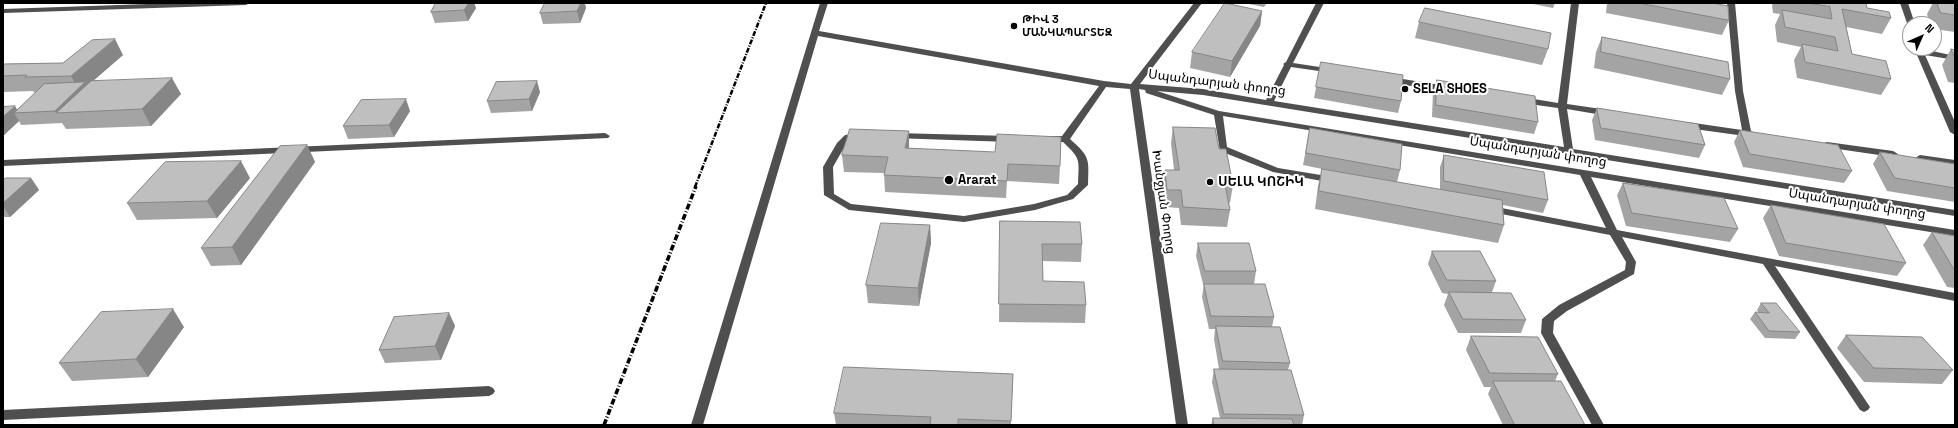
<!DOCTYPE html>
<html>
<head>
<meta charset="utf-8">
<style>
	body { margin:0 }
	#map { position:relative; width:1958px; height:428px; overflow:hidden; background:#fff; font-family:"Space Grotesk",sans-serif }
	canvas { display:block }
	.frame { position:absolute; inset:0; border:4px solid #000; pointer-events:none }
	.north { position:absolute; left:1902px; top:16px; width:40px; height:40px; box-sizing:border-box; background:#fff; border:1px solid #999; border-radius:50%; rotate:45deg; font-size:11px; font-weight:700; line-height:16px; text-align:center; color:#000 }
	.north::after { content:''; display:block; margin:auto; width:14px; height:18px; background:#000; clip-path:polygon(50% 0,100% 100%,50% 72%,0 100%) }
</style>
</head>
<body>
<div id="map">
<canvas width="1958" height="428"></canvas>
<div class="frame"></div>
<div class="north">N</div>
</div>
<script>
const g = document.querySelector('canvas').getContext('2d');
g.lineJoin = 'round';
function fillPath(path, color) {
  g.fillStyle = color;
  g.fill(path, 'evenodd');
}
function strokePath(path, color, width, dash) {
  g.strokeStyle = color;
  g.lineWidth = width;
  g.lineCap = dash ? 'butt' : 'round';
  g.setLineDash(dash || []);
  g.stroke(path);
}
function drawText(font, color, halo, rows, align = 'center') {
  g.font = font + ' "Space Grotesk","Noto Sans Armenian",sans-serif';
  g.lineWidth = 4;
  g.setLineDash([]);
  g.textBaseline = 'middle';
  g.strokeStyle = halo;
  g.fillStyle = color;
  for (const [text, x, y, turn = 0] of rows) {
    g.save();
    g.translate(x, y);
    g.rotate((+turn || 0) * Math.PI / 180);
    g.textAlign = isNaN(turn) ? turn : align;
    if (halo) g.strokeText(text, 0, 0);
    g.fillText(text, 0, 0);
    g.restore();
  }
}
fillPath(new Path2D(`
	M177,3H250L246,5L3,13V9Z
	M820,3H828L819,31L1104,81L1131,84L1194,3H1202L1140,84L1203,89L1266,100L1284,65L1283,64L1286,62L1316,3H1324L1293,63L1333,69L1337,71L1333,73L1291,67L1274,101L1564,147L1558,108L1522,103L1518,100L1522,97L1558,103L1571,3H1579L1567,104L1608,110L1612,113L1608,116L1567,109L1573,149L1955,210V216L1203,95L1157,91L1219,111L1955,230V236L1591,177L1617,230L1955,293V301L1775,266L1868,404L1870,407L1868,410L1864,412L1860,410L1763,264L1622,237L1636,262L1634,274L1567,311L1554,321L1553,333L1604,425H1592L1541,333L1542,319L1559,305L1625,270L1626,262L1610,235L1491,212L1486,209L1491,206L1606,228L1580,175L1223,116L1227,147L1278,168L1333,177L1338,180L1333,183L1273,172L1220,151L1214,115L1146,93L1145,90L1139,89L1188,425H1176L1130,89L1106,87L1070,139C1090,157 1089,158 1088,185L1073,199L1035,210L964,222L849,210L824,195L823,167L837,143L845,135L863,133L865,135L863,137L851,139L846,144L833,167L834,194L851,204L964,216L1034,204L1067,195L1078,184C1079,159 1081,159 1063,142H1048L1043,139L1048,136H1062L1099,86L818,36L703,425H691Z
	M1727,3H1735L1743,91L1751,131L1757,134L1752,137L1687,128L1683,125L1687,122L1742,130L1735,91Z
	M1900,3H1908L1915,24L1908,26Z
	M1914,48H1922L1923,49L1955,56V60L1925,55L1955,122V135L1950,132Z
	M1390,77L1447,86L1451,89L1447,92L1387,82L1386,80Z
	M605,133L610,136L608,138L3,166V160Z
	M896,133L1010,136L1015,139L1010,142L893,138L891,136Z
	M1827,142L1893,151L1898,154L1893,157L1824,147L1822,145L1824,143Z
	M1920,155L1955,160V166L1917,160L1915,158Z
	M489,386L493,388L495,391L493,394L489,396L3,420V410Z`), '#4f4f4f');
strokePath(new Path2D(`
	M695,187L766,3`), '#000', 2.5, [5, 1.5, 1, 1.5]);
strokePath(new Path2D(`
	M604,425L696,186`), '#000', 3.5, [6, 2, 1, 2]);
fillPath(new Path2D(`
	M436,3H474L476,8L468,21L435,23L431,12Z
	M1244,3H1267L1264,7Z
	M1528,3H1555L1553,8Z
	M1607,3H1712L1729,20L1722,35L1606,13Z
	M1773,3H1866L1867,8L1891,18L1882,34L1846,27L1852,54L1891,79L1881,95L1797,78L1794,60L1801,47L1777,42L1775,25L1780,14L1773,13L1772,5Z
	M1933,3H1955V32L1934,29V24H1930L1927,14Z
	M586,8L580,23L543,24L540,13Z
	M1262,11L1260,26L1230,77L1190,68L1192,52Z
	M1419,22L1548,49L1542,65L1415,38Z
	M1602,37L1730,79L1722,95L1594,68L1596,52Z
	M1951,49L1955,50V83L1948,82L1942,65Z
	M123,55L93,81L181,94L151,126L66,129L62,123L21,125L19,121L3,136V107L17,110L35,93L33,91L3,92V64L63,63Z
	M1321,62L1401,101L1398,113L1314,98Z
	M1437,80L1538,122L1534,134L1432,117L1433,92Z
	M540,92L532,111L491,113L487,101Z
	M1597,108L1705,145L1699,158L1595,140L1592,120Z
	M410,111L394,137L348,139L343,126Z
	M1173,127L1219,149L1233,185L1230,203L1229,202L1230,210L1227,227L1181,225L1179,208L1165,207L1163,187L1165,170H1174L1171,143Z
	M1310,128L1400,170L1397,182L1440,190V167L1444,155L1548,200L1543,213L1503,205L1504,225L1498,243L1315,209L1318,186L1322,169L1303,165Z
	M1740,130L1852,171L1844,183L1743,167L1734,142Z
	M307,145L315,162L241,265L211,266L201,248Z
	M909,148L1060,166L1059,184L1007,181L1006,198L885,192L884,173L844,172L842,155Z
	M1880,152L1955,164V202L1887,191L1873,164Z
	M31,178L39,190L10,217H3V180Z
	M250,178L217,218L137,220L127,203Z
	M1623,183L1738,229L1730,242L1626,226L1617,195Z
	M1771,205L1906,263L1897,276L1779,256L1763,218Z
	M1000,221L1082,244L1081,262L1042,261L1043,281L1086,305L1085,323L999,322Z
	M930,225L931,243L919,306L868,303L866,285Z
	M1932,232L1955,236V288L1947,287L1923,245Z
	M1198,243L1256,271L1254,284H1203L1196,256Z
	M1432,251L1496,281L1492,292L1526,320L1521,333H1458L1444,305L1448,294L1442,293L1428,264Z
	M1204,284L1274,317L1272,327L1290,363L1288,370L1304,415L1302,425H1211L1213,418H1220L1212,382L1214,369H1219L1214,339L1215,329H1209L1202,297Z
	M1761,303L1800,332L1795,339L1765,338L1750,319L1755,312L1759,313L1757,310Z
	M449,313L455,326L441,360L385,363L379,350Z
	M184,327L148,377L72,381L59,363Z
	M1846,335L1953,370L1942,384L1864,382L1837,348Z
	M1471,336L1558,374L1555,381L1585,425H1503L1488,394L1491,387H1484L1466,350Z
	M1013,374L1011,425H836L834,413Z`), '#a4a4a4');
fillPath(new Path2D(`
	M469,3H474L476,8L468,21L464,10Z
	M581,3H585L586,8L580,23L577,11Z
	M1262,11L1260,26L1230,77L1232,61Z
	M115,39L123,55L56,113L55,111L78,88L71,76Z
	M172,78L181,94L151,126L142,109Z
	M537,81L540,92L532,111L529,99Z
	M406,99L410,111L394,137L389,125Z
	M15,106L19,113H14L19,121L3,136V117Z
	M909,131V148L906,165L905,148Z
	M307,145L315,162L241,265L232,247Z
	M241,161L250,178L217,218L207,201Z
	M31,178L39,190L10,217L3,206V203Z
	M930,225L931,243L919,306L918,288Z
	M173,309L184,327L148,377L136,359Z
	M449,313L455,326L441,360L435,346Z`), '#868686');
const building = new Path2D(`
	M436,3H469L464,10L431,12Z
	M545,3H581L577,11L540,13Z
	M1225,3L1262,11L1232,61L1192,52Z
	M1639,3H1712L1728,6L1729,20Z
	M1808,3H1866L1867,8L1889,12L1891,18L1842,9L1852,54L1886,61L1891,79L1805,62L1802,44L1838,51L1835,37L1785,27L1782,10L1832,19L1830,7Z
	M1937,3H1955V15L1941,13Z
	M1425,8L1551,33L1548,49L1419,22Z
	M1602,37L1728,62L1730,79L1601,52Z
	M115,39L71,76L25,77L27,75L3,76V64L63,63L92,40Z
	M1951,49L1955,50V58Z
	M1321,62L1403,75L1401,101L1316,87Z
	M172,78L142,109L56,113L91,81Z
	M1437,80L1535,96L1538,122L1436,105Z
	M537,81L529,99L487,101L496,82Z
	M85,82L55,111L14,113L44,84Z
	M406,99L389,125L343,126L361,100Z
	M15,106L3,117V107Z
	M1597,108L1698,124L1705,145L1601,128Z
	M1173,127L1215,128L1219,149H1226L1233,185H1225L1230,210L1183,207L1181,190H1167L1165,170H1179Z
	M1310,128L1402,144L1400,170L1306,153Z
	M850,129L909,131L905,148L995,152L997,134L1061,137L1060,166L1008,164L1007,181L884,175L888,157L842,155Z
	M1740,130L1838,145L1852,171L1750,154Z
	M307,145L232,247L201,248L280,146Z
	M1880,152L1955,164V188L1895,178Z
	M1444,155L1544,172L1548,200L1444,181Z
	M241,161L207,201L127,203L165,162Z
	M1322,169L1502,200L1504,225L1319,191Z
	M6,178H31L3,203V180Z
	M1623,183L1724,198L1738,229L1632,213Z
	M1771,205L1884,224L1906,263L1786,243Z
	M1000,221L1080,222L1082,244H1042L1043,281L1084,282L1086,305L999,304Z
	M881,223L930,225L918,288L866,285Z
	M1932,232L1955,236V271Z
	M1198,243H1249L1256,271H1205Z
	M1432,251H1480L1496,281L1447,280Z
	M1204,284H1265L1274,317L1211,316Z
	M1449,292L1511,293L1526,320L1463,319Z
	M1761,303H1776L1800,332L1769,331L1755,312L1769,313Z
	M173,309L136,359L59,363L101,312Z
	M449,313L435,346L379,350L394,317Z
	M1216,326L1280,327L1290,363L1223,361Z
	M1846,335L1922,337L1953,370L1874,368Z
	M1471,336L1538,337L1558,374L1490,373Z
	M844,367L1013,374L1011,421L958,419V425H930L931,417L834,413Z
	M1214,369L1291,370L1304,415L1224,414Z
	M1493,381H1561L1585,425H1515Z
	M1213,418L1292,419L1294,425H1214Z`);
fillPath(building, '#bfbfbf');
strokePath(building, '#868686', 1);
for (const [x, y, r, color] of [
	[1014,26,4,"#000"],
	[1405,89,4,"#000"],
	[949,180,5,"#000"],
	[1210,182,4,"#000"]
]) {
  const dot = new Path2D();
  dot.arc(x, y, r, 0, 2 * Math.PI);
  g.fillStyle = color;
  g.fill(dot);
  strokePath(dot, '#fff', 1.5);
}
drawText('bold 11px', '#000', '#fff', [
	["ԹԻՎ 3",1022,20],
	["ՄԱՆԿԱՊԱՐՏԵԶ",1022,33]
], 'left');
drawText('13px', '#000', '#fff', [
	["Սպանդարյան փողոց",1217,83,7],
	["Սպանդարյան փողոց",1538,152,9],
	["Խանջյան Փողոց",1163,202,82],
	["Սպանդարյան փողոց",1857,204,9]
]);
drawText('bold 13px', '#000', '#fff', [
	["SELA SHOES",1413,89],
	["Ararat",958,180],
	["ՍԵԼԱ ԿՈՇԻԿ",1218,182]
], 'left');
</script>
</body>
</html>
